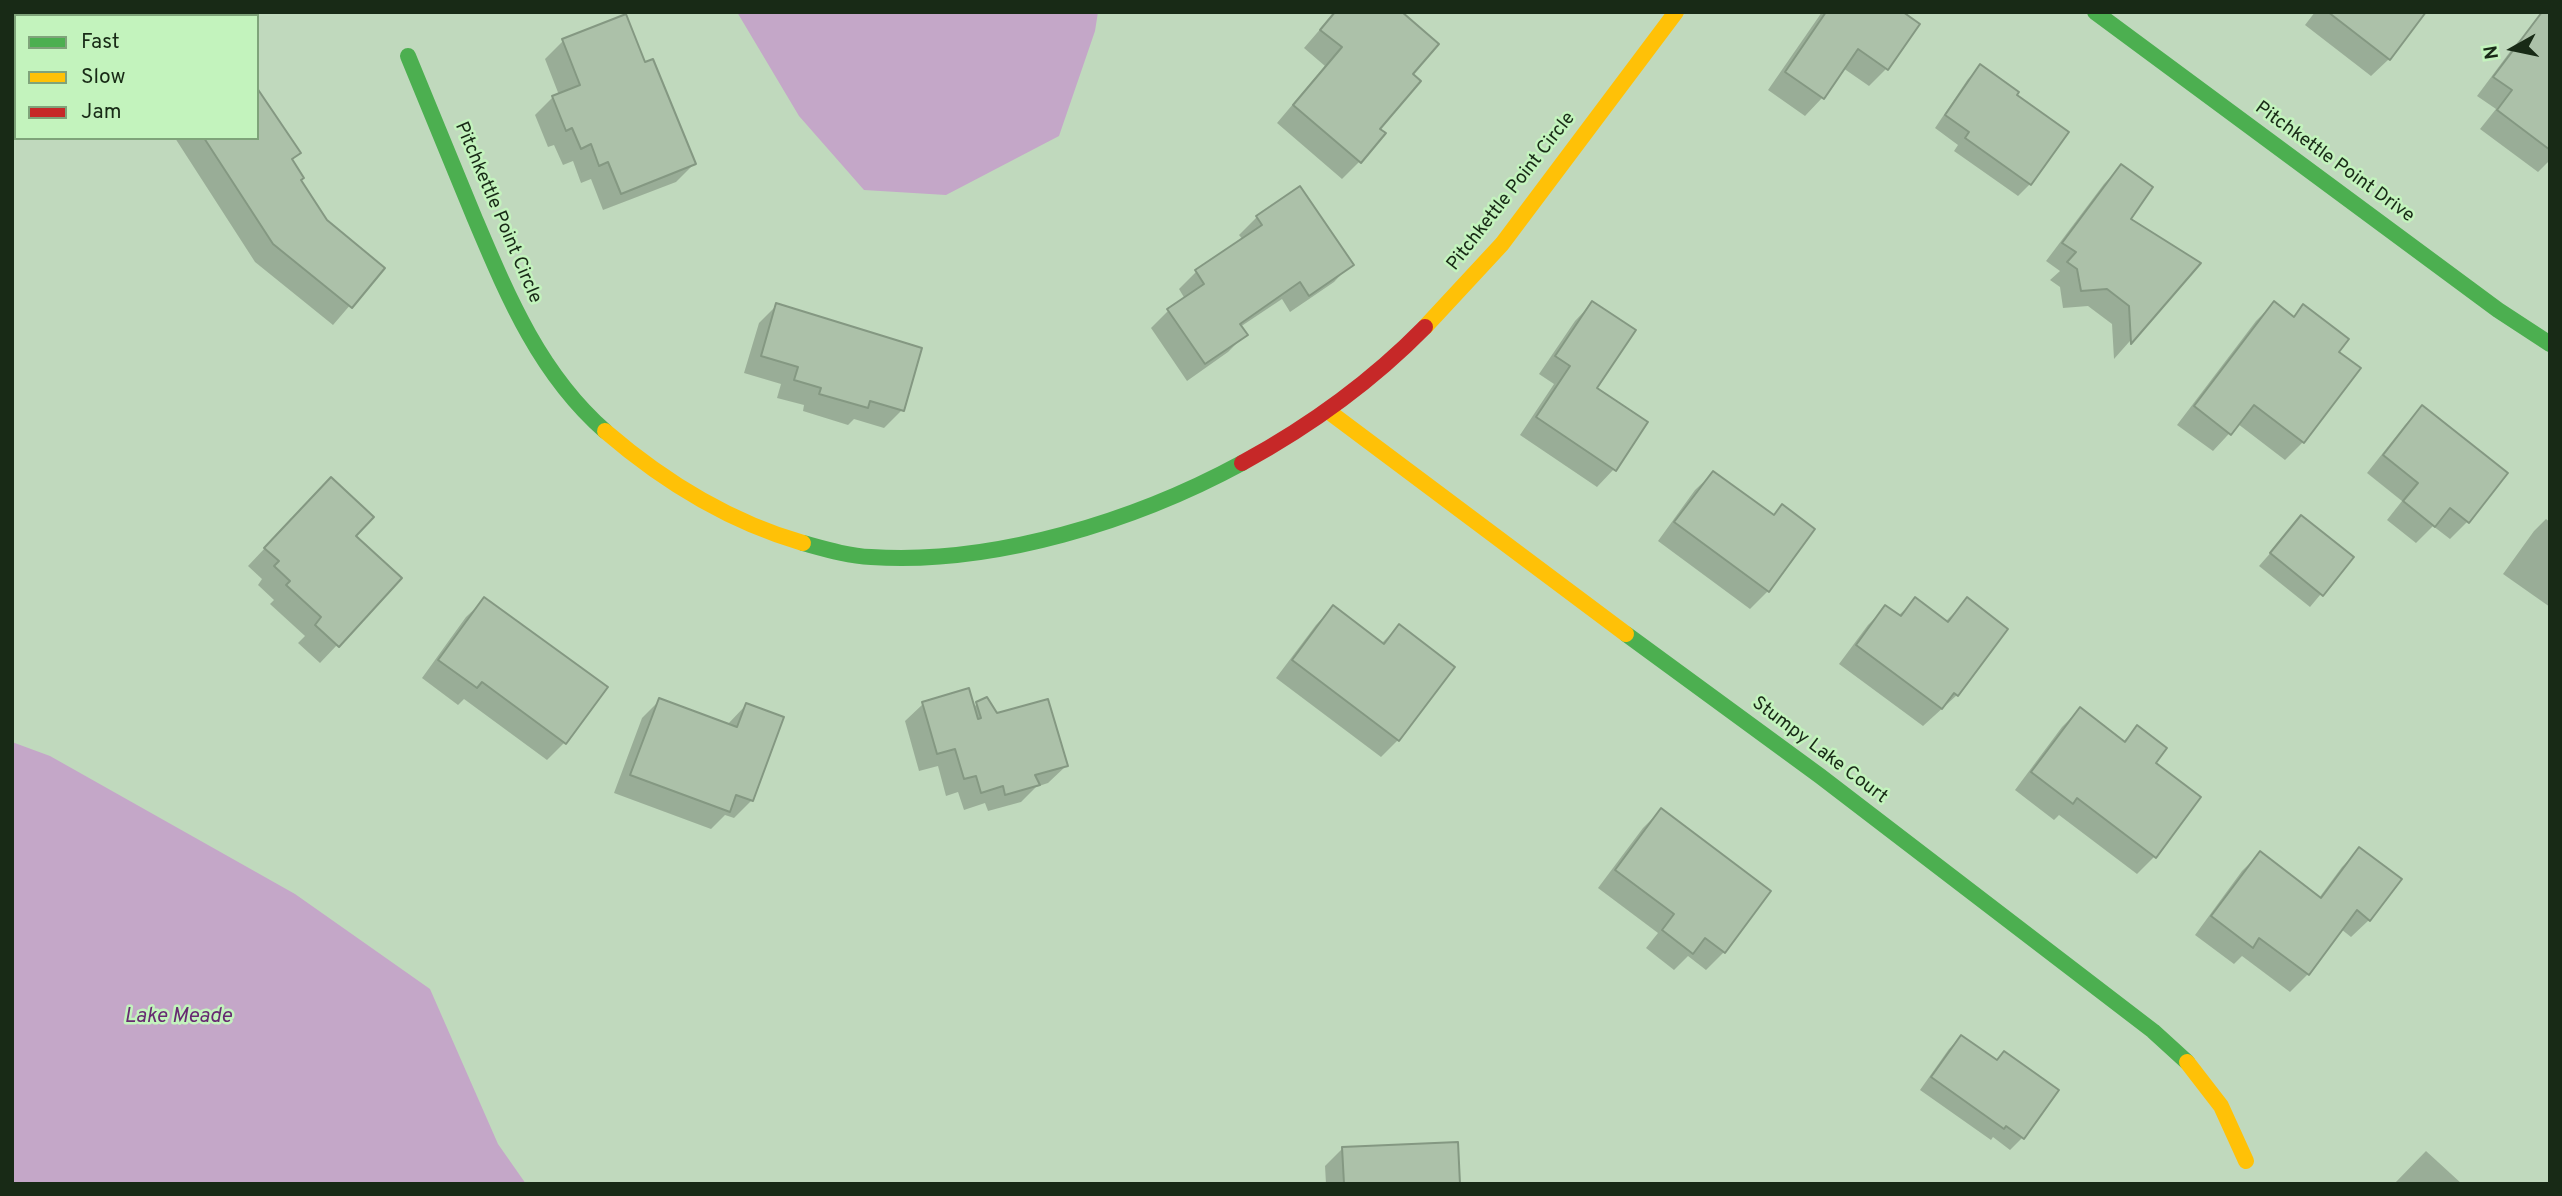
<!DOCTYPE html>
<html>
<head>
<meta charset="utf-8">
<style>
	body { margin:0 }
	#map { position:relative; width:2562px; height:1196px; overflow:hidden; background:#c0d9bd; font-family:Overpass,sans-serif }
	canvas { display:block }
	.frame { position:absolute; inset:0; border:14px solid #182a16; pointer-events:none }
	.legend { position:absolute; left:14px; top:14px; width:245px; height:126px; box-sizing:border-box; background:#c3f3bd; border:2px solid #7fa37a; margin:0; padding:9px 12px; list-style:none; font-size:21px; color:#182a16 }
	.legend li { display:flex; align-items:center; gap:14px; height:35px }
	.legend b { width:35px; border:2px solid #7fa37a }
	.north { position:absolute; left:2478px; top:14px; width:70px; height:70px; -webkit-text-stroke:5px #c3f3bd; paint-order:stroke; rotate:261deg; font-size:19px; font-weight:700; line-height:28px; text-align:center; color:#182a16 }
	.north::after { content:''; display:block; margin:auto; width:24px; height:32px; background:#182a16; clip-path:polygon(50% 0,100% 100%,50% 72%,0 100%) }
</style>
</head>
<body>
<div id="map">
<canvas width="2562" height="1196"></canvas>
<div class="frame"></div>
<ul class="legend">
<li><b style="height:9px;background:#4caf50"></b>Fast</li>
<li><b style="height:9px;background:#ffc107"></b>Slow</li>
<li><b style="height:9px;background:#c62828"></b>Jam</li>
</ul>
<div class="north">N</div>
</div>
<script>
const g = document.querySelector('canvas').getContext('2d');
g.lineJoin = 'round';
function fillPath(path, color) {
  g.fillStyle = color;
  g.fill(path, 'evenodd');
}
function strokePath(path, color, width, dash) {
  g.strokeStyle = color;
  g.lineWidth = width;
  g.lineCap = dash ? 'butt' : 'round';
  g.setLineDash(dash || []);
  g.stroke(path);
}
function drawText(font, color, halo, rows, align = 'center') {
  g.font = font + ' Overpass,sans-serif';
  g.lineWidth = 5;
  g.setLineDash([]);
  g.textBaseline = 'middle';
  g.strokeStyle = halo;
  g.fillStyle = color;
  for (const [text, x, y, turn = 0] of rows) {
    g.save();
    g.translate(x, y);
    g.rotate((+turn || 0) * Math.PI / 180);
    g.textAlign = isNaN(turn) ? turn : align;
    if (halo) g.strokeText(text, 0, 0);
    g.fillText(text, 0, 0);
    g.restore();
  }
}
fillPath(new Path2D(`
	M737,12H1098L1095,31L1059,136L946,195L864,190L799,116Z
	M12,742L50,756L295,894L430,989L498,1144L526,1184H12Z`), '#c4a7c8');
fillPath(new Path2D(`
	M189,12H252L249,16H192Z
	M1335,12L1411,74L1360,161L1342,179L1277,123L1325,66L1304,48Z
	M1822,12H1900L1886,69L1869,86L1843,68L1822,98L1805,116L1768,90Z
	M2315,12H2424L2389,59L2371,76L2305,25Z
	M625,17L644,64L694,164L676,182L603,210L591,179L581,183L573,161L563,165L554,145L548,147L535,115L553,97L559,95L545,59L563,41Z
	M2532,28L2550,40V160L2538,172L2480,129L2496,109L2477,96L2515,45Z
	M1980,67L2015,96L2030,184L2018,196L1954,151L1958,145L1935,128L1968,79Z
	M175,138H257L298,153L291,160L299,181L325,221L382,268L333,325L255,262Z
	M2121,166L2128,219L2198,264L2114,359L2112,324L2088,306L2063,308L2060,287L2050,280L2060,271L2046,261L2104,184Z
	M1257,217L1351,264L1334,282L1290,312L1282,299L1240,327L1245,335L1228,352L1187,381L1151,328L1168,311L1185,299L1179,289L1196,272L1243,240L1239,235Z
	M1592,303L1595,388L1614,469L1597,487L1520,435L1554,384L1539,374L1575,321Z
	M2274,303L2293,317L2304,306L2336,352L2303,442L2285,460L2238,424L2213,451L2177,425L2256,321Z
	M777,305L902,410L884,428L854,419L848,425L803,411L804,405L777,398L781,384L744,373L759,323Z
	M2422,407L2467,522L2450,539L2433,526L2416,543L2387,520L2402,501L2367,473L2405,425Z
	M1713,473L1772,516L1782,506L1768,591L1750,609L1658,541L1695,490Z
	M313,497L354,536L337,645L320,663L298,643L305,636L270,604L274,600L258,585L262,579L248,566Z
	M2301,518L2351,558L2310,607L2259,566Z
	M2546,519L2550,522V607L2503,574L2534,531Z
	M484,600L565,742L547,760L464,699L458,705L422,678L466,617Z
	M1915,600L1945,622L1967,600L1957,695L1923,726L1839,664L1868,625L1886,607L1898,616Z
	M1333,607L1381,644L1399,626L1398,740L1381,757L1276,678L1316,625Z
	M660,700L727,725L746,705L752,800L734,818L725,815L711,829L614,793L642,718Z
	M923,704L973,708L977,704L1066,766L1048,783L1036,787L1021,802L988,811L985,803L964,810L958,792L946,796L938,766L919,771L905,721Z
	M2080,709L2123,742L2137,727L2154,764L2199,798L2154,857L2137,874L2059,815L2054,820L2015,790L2062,727Z
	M1661,810L1724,952L1706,970L1688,956L1674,970L1646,948L1658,933L1598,888L1643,828Z
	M2360,849L2369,920L2351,937L2341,929L2308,974L2290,992L2242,956L2234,964L2195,935L2242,871L2260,853L2319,898L2342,867Z
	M1961,1037L2022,1138L2010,1150L1993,1137L1991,1140L1920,1090L1949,1049Z
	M1343,1148L1459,1184H1326L1325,1166Z
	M2426,1151L2462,1184H2394Z`), '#0003');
const building = new Path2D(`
	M1335,12H1402L1439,44L1413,74L1421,81L1380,129L1386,133L1361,163L1293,105L1342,47L1320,30Z
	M1826,12H1903L1920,24L1888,70L1858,49L1824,99L1785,72Z
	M2328,12H2426L2390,60Z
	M2542,12H2550V150L2497,110L2512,90L2493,77Z
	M626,14L645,62L653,59L696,164L621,194L608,162L599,166L591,144L581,149L572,128L566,131L552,96L580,85L562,39Z
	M1980,64L2019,92L2017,95L2069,132L2031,185L1965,138L1969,132L1945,115Z
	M257,88L301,153L292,159L304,178L301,180L327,220L385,268L352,308L273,244L204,138H257Z
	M2121,164L2153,187L2131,219L2201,263L2131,344L2129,306L2107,289L2081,291L2077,269L2067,262L2076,252L2062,243Z
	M1300,186L1354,265L1309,296L1300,282L1240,324L1248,335L1205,364L1167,309L1204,284L1195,270L1262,225L1256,216Z
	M1592,301L1636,330L1597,388L1648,422L1616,471L1536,417L1570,366L1555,356Z
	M2274,301L2294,317L2303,304L2349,339L2339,352L2361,368L2304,443L2254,405L2231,435L2194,406Z
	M776,303L922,348L904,411L870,401L868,408L819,394L821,388L794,380L798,367L761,356Z
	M2422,405L2508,473L2469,523L2450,508L2435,527L2403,501L2418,483L2383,455Z
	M1713,471L1774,515L1782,504L1815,529L1769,592L1674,522Z
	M331,477L374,517L356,536L402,578L339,647L315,625L321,617L286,585L290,581L274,566L279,561L264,548Z
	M2301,515L2354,557L2323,596L2270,553Z
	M484,597L608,687L566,744L482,682L477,688L438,660Z
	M1915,597L1948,622L1967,597L2008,629L1958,696L1954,693L1942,709L1856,645L1885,605L1901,616Z
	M1333,605L1384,644L1399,624L1455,667L1399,741L1292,660Z
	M969,688L978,719L981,718L976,702L987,697L997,713L1048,699L1068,766L1035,775L1040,785L1005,795L1003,786L981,793L976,776L964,779L955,749L937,754L922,702Z
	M659,698L737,727L746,703L784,717L753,801L736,795L730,812L630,775Z
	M2080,707L2125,742L2137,725L2167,748L2156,763L2201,797L2156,858L2077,798L2073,804L2031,772Z
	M1661,808L1771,891L1725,953L1705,938L1693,954L1662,930L1674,914L1615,870Z
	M2359,847L2402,879L2370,921L2357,910L2309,975L2259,938L2253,948L2211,916L2260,851L2321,898Z
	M1961,1035L1997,1060L2004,1051L2059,1090L2024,1139L2006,1126L2004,1129L1931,1077Z
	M1458,1142L1460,1184H1344L1342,1147Z`);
fillPath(building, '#acc1a9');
strokePath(building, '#849882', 2);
strokePath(new Path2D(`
	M2095,12L2498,310L2550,344
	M408,56C430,110 453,165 475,219C508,297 540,374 605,431
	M803,543C825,549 848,556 871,557C994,565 1135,521 1242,463
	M1626,634L1820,776L2153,1031L2187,1062`), '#4caf50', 16);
strokePath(new Path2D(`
	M1425,327L1502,244L1676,12
	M1328,411L1626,634
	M605,431C663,481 730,522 803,543
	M2187,1062L2221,1106L2246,1161`), '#ffc107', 16);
strokePath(new Path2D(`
	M1242,463C1310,426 1371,382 1425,327`), '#c62828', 16);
drawText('19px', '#182a16', '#c3f3bd', [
	["Pitchkettle Point Drive",2334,163,36],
	["Pitchkettle Point Circle",1512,192,-52],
	["Pitchkettle Point Circle",497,213,67],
	["Stumpy Lake Court",1819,751,37]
]);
drawText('italic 21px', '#672a71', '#c3f3bd', [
	["Lake Meade",178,1018]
]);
</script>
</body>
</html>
